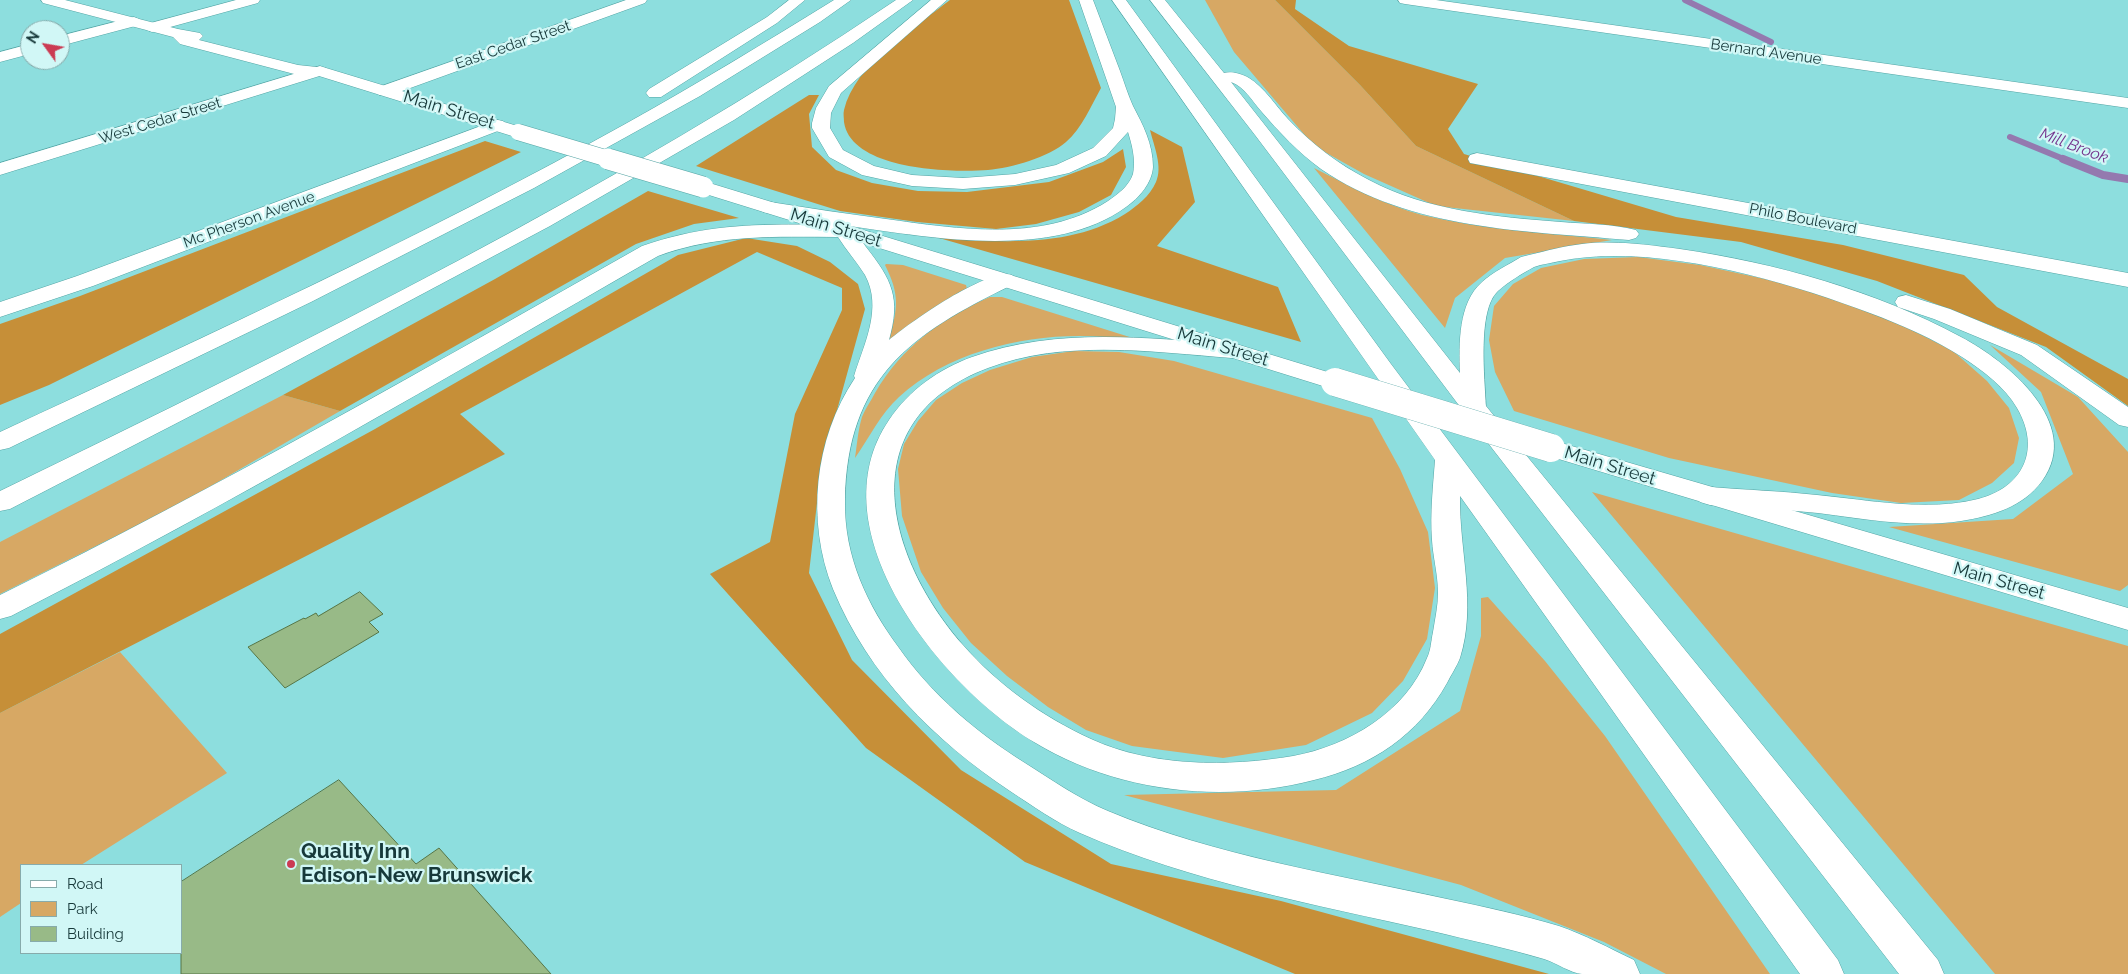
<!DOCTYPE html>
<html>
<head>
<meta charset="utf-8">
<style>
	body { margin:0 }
	#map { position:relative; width:2128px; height:974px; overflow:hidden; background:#8ddede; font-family:Raleway,sans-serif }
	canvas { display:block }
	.legend { position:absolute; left:20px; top:864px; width:162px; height:90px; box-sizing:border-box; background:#d1f7f6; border:1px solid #87abab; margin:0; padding:6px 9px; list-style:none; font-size:15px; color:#17393a }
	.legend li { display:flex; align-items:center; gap:10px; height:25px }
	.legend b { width:25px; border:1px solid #87abab }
	.north { position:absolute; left:20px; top:20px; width:50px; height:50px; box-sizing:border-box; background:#d1f7f6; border:1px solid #87abab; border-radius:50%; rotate:302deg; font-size:14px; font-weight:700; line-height:20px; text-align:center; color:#17393a }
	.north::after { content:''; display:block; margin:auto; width:18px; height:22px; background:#cb3b53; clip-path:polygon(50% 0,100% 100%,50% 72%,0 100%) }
</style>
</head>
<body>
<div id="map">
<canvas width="2128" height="974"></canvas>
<ul class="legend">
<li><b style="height:6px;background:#fff"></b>Road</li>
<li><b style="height:14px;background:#d7a864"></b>Park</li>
<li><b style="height:14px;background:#98ba87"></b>Building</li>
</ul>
<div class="north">N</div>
</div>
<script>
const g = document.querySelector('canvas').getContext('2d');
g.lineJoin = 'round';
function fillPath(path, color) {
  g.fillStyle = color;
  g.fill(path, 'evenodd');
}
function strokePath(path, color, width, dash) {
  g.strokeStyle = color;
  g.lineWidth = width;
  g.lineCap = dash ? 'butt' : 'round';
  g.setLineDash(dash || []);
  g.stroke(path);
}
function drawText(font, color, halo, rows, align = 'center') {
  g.font = font + ' Raleway,sans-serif';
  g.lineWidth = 4.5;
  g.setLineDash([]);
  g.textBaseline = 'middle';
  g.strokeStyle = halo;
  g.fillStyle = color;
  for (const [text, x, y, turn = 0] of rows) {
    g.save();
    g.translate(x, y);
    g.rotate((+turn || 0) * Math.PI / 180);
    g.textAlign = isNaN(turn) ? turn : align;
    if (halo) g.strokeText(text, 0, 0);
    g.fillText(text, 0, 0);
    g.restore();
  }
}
fillPath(new Path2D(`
	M1205,0H1275L1360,85L1416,146L1574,221L1436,206L1364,174L1314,146L1234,52Z
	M1314,168C1348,185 1384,205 1422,215C1484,230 1549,233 1612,240L1505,258L1455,298L1445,328Z
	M1638,257L1700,265L1765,279L1830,296L1896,322L1953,351L1987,381L2009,408L2019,438L2014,463L1992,483L1959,500L1901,503L1832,493L1669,458L1514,411L1495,372L1489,340L1494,306L1513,284L1541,268L1584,259Z
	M886,264L903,265L966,285L967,289C939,304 916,318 893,339H889C898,308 900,295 885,265Z
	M990,297H1002L1136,339C1117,338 1098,336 1079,336C1017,336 946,354 899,397C881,413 869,438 855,458C857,445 858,430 862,417C865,409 871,401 875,393C902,347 941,318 990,297Z
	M1990,345L2078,397L2128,452V585L2120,591L1889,527L2013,519L2073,474L2041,392Z
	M1074,351L1119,352L1174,361L1372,418L1400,469L1428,532L1435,588L1427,639L1403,681L1372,713L1306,745L1223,758L1132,746L1086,730L1048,707L1007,676L971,643L943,608L921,572L902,516L898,469L904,444L918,421L936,400L962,383L990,370L1032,357Z
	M283,395L340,411L180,504L0,594V542Z
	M1592,492L2128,646V974H1995Z
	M1488,597L1545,661L1605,736L1770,974H1666L1604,942L1461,885L1124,795L1336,790L1460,711L1481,636V598Z
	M120,652L227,773L81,865H21V903L0,917V713Z`), '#d7a864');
fillPath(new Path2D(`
	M950,0H1069L1101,88C1091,106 1082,128 1066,142C1049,157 1011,168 988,170C951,173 851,170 844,122C844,118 843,114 844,110C855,64 914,28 950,0Z
	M1275,0H1296L1295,9L1349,46L1478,84L1448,129L1464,154L1676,217L1843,245L1964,275L1997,307L2128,379V406L2046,347L1877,281L1741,242L1574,221L1416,146L1360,85Z
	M809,95H819L809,114L812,147L836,170L872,183L918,191L967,192L1049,182L1103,162L1123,149L1126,167L1111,195L1079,212L1036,224L996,229L917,222L840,211L696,166Z
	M1150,130L1182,147L1195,202L1157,246L1278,287L1301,342L939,238C1001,242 1070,248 1125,214C1137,206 1150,196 1156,182C1163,167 1154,146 1150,130Z
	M485,141L521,152L49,385L0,405V324L80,296Z
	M648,191L739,218L694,224L636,244L340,411L283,395L495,279Z
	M746,238L797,246L830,262L858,284L865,309L821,468L809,573L852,660L961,770L1111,864L1281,901L1549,974H1295L1025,862L866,748L710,574L770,542L795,414L842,310V288L757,252L460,414L505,454L0,713V634L375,429L678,255Z`), '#c68f38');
strokePath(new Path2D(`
	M1685,0L1771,42
	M2010,137L2066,160`), '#9479af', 6);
strokePath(new Path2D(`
	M2063,159L2103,175L2128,179`), '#9479af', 8);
const building = new Path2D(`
	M360,592L383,614L369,622L379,632L285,688L248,647L304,618L305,619L316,613L318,616Z
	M339,780L416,864L439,848L551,974H181V882Z`);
fillPath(building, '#98ba87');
strokePath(building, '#567546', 1);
const minor = new Path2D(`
	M236,0H260L258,3L152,32L147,30L144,27L147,24Z
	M626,0H647L645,3L391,95H379L377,91L379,87Z
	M1398,0H1436L2128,98V108L1405,4L1400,3Z
	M134,17L139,19L142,22L139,25L60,46V36Z
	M30,44V54L0,62V52Z
	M320,66L326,68L328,71L326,74L0,175V163Z
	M497,120L503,121L506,125L503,129L93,286L0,317V302L77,276Z
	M1477,153L2128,273V287L1470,163L1468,159L1470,155Z`);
const major = new Path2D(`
	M41,0H65L178,29L200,33L203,36L199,40L298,65L326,68L524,128L527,132L524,136L518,137L512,136L319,76L298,75L180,44L173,37L43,3Z
	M703,181L1344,377L1347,382L1344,387L1335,389L1326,387L696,191L693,187L696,183Z
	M1551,440L2128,608V630L1542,454L1538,448L1542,442Z`);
const highway = new Path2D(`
	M789,0H805L777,23L661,97H649L646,93L649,89L767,17Z
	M834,0H851L820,22L700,96L534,188L311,302L9,448L0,450V432C211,334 424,236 627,123C697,84 766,42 834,0Z
	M896,0H913L853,43L734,120L550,226L270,375L10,509L0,511V491C306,342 614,191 896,0Z
	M931,0H947L841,93L831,113L830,128L843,150L874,166L912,175L963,178L1015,174L1056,165L1093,148L1113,128L1115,119L1116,107L1079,0H1093C1102,24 1111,47 1120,71C1124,82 1128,95 1133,106C1143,125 1153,144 1153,167C1152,183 1139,198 1126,207C1053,260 933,238 850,226C856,231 861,240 866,247C892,280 901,298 889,340C911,322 985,269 1012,275L1015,280L1012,285C910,334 847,378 845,501C844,556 867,605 899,648C932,695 977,733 1025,763C1052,780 1079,799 1108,811C1216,856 1334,874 1447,899C1485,907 1522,915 1559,926C1585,935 1609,948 1634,960L1640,974C1621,974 1601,974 1582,974C1570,973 1557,963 1544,959C1507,948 1469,940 1432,931C1313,904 1192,882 1080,833C1055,822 1033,806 1010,791C934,740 869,676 833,589C806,521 814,439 855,378L854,376C864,344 883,308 865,275C857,262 846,250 838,237C775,237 718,234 658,256C444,379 231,504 11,616L0,619V595C219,487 430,366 642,246C711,222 768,224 840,225L763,212L760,208L763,204L770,202C809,208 847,214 886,219C958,229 1043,243 1108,201C1118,194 1129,186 1133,174C1136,160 1132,145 1128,132L1106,156L1069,173L1015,185L963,189L912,186L862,175L829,157L812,128V123L816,108L829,86Z
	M1112,0H1126L1391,364L1838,960L1844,974H1800L1460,496C1459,550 1477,605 1460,658C1457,666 1451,675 1447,683C1418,735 1372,766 1314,780C1222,804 1116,792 1034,742C941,686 814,530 889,420C909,390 939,369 972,357C1056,327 1145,338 1232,344L1240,346L1244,351L1240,356L1232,358C1152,352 1065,339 988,368C850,420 885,556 963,645C998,685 1043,717 1091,739C1152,767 1228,767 1293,756C1348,746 1406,712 1427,658C1431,650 1431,641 1433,632C1435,619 1438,606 1438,593C1438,575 1433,557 1432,540C1430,513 1433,487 1435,460Z
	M1150,0H1165L1224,73C1232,71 1242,74 1249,78C1264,87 1276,106 1288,119C1313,145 1338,164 1369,180C1427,211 1497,217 1561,222C1586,224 1612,224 1636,230L1639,234L1636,238L1629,240C1526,231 1410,230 1321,169C1299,153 1279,132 1261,111C1252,101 1245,87 1231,82L1460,373C1459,344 1458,303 1482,282C1493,272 1508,265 1521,257L1529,255C1546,251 1564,246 1582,244C1613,240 1649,245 1680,249C1776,263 1876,291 1961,337C2007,361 2084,424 2042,481C2023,507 1992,516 1961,521C1913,528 1865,519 1818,513C1782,509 1746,508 1710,505L1700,502L1696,496L1700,490L1710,487C1746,490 1782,491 1817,495C1870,500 1926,512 1978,499C2024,487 2041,449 2017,408C2005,387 1982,370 1962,357C1934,339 1902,325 1870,313C1783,280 1653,242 1560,261C1552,263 1542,264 1534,267C1523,273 1508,282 1498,291C1477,310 1485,379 1486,406L1938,960L1944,974H1899L1464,412L1255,135Z
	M1906,295L1950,309L2037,345L2128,407V427L2119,425L2021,355L1934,319L1898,307L1895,302L1898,297Z`);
strokePath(minor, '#53a4a4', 1);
strokePath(major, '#53a4a4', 1);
strokePath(highway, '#53a4a4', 1);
fillPath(minor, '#fff');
fillPath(major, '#fff');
fillPath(highway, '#fff');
const majorBridgeFar2 = new Path2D(`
	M518,132L612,160`);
const majorBridgeFar1 = new Path2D(`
	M608,159L703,187`);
const majorBridge = new Path2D(`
	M1335,382L1551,448`);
strokePath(majorBridgeFar2, '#53a4a4', 17, []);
strokePath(majorBridgeFar1, '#53a4a4', 22, []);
strokePath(majorBridge, '#53a4a4', 29, []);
strokePath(majorBridgeFar2, '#fff', 16);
strokePath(majorBridgeFar1, '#fff', 21);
strokePath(majorBridge, '#fff', 28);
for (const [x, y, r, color] of [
	[291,864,5,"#cb3b53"]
]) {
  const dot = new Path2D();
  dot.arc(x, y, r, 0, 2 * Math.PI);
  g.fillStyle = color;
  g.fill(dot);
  strokePath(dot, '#d1f7f6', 2);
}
drawText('15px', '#17393a', '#d1f7f6', [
	["East Cedar Street",513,45,-19],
	["Bernard Avenue",1766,52,8],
	["West Cedar Street",160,121,-17],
	["Philo Boulevard",1803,219,11],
	["Mc Pherson Avenue",249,220,-20]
]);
drawText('italic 16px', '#73328c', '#d1f7f6', [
	["Mill Brook",2074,146,21]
]);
drawText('18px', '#17393a', '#d1f7f6', [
	["Main Street",449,110,17],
	["Main Street",836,228,17],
	["Main Street",1223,347,17],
	["Main Street",1610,466,17],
	["Main Street",1999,581,16]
]);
drawText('bold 21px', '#17393a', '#d1f7f6', [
	["Quality Inn",301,852],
	["Edison-New Brunswick",301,876]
], 'left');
</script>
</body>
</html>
